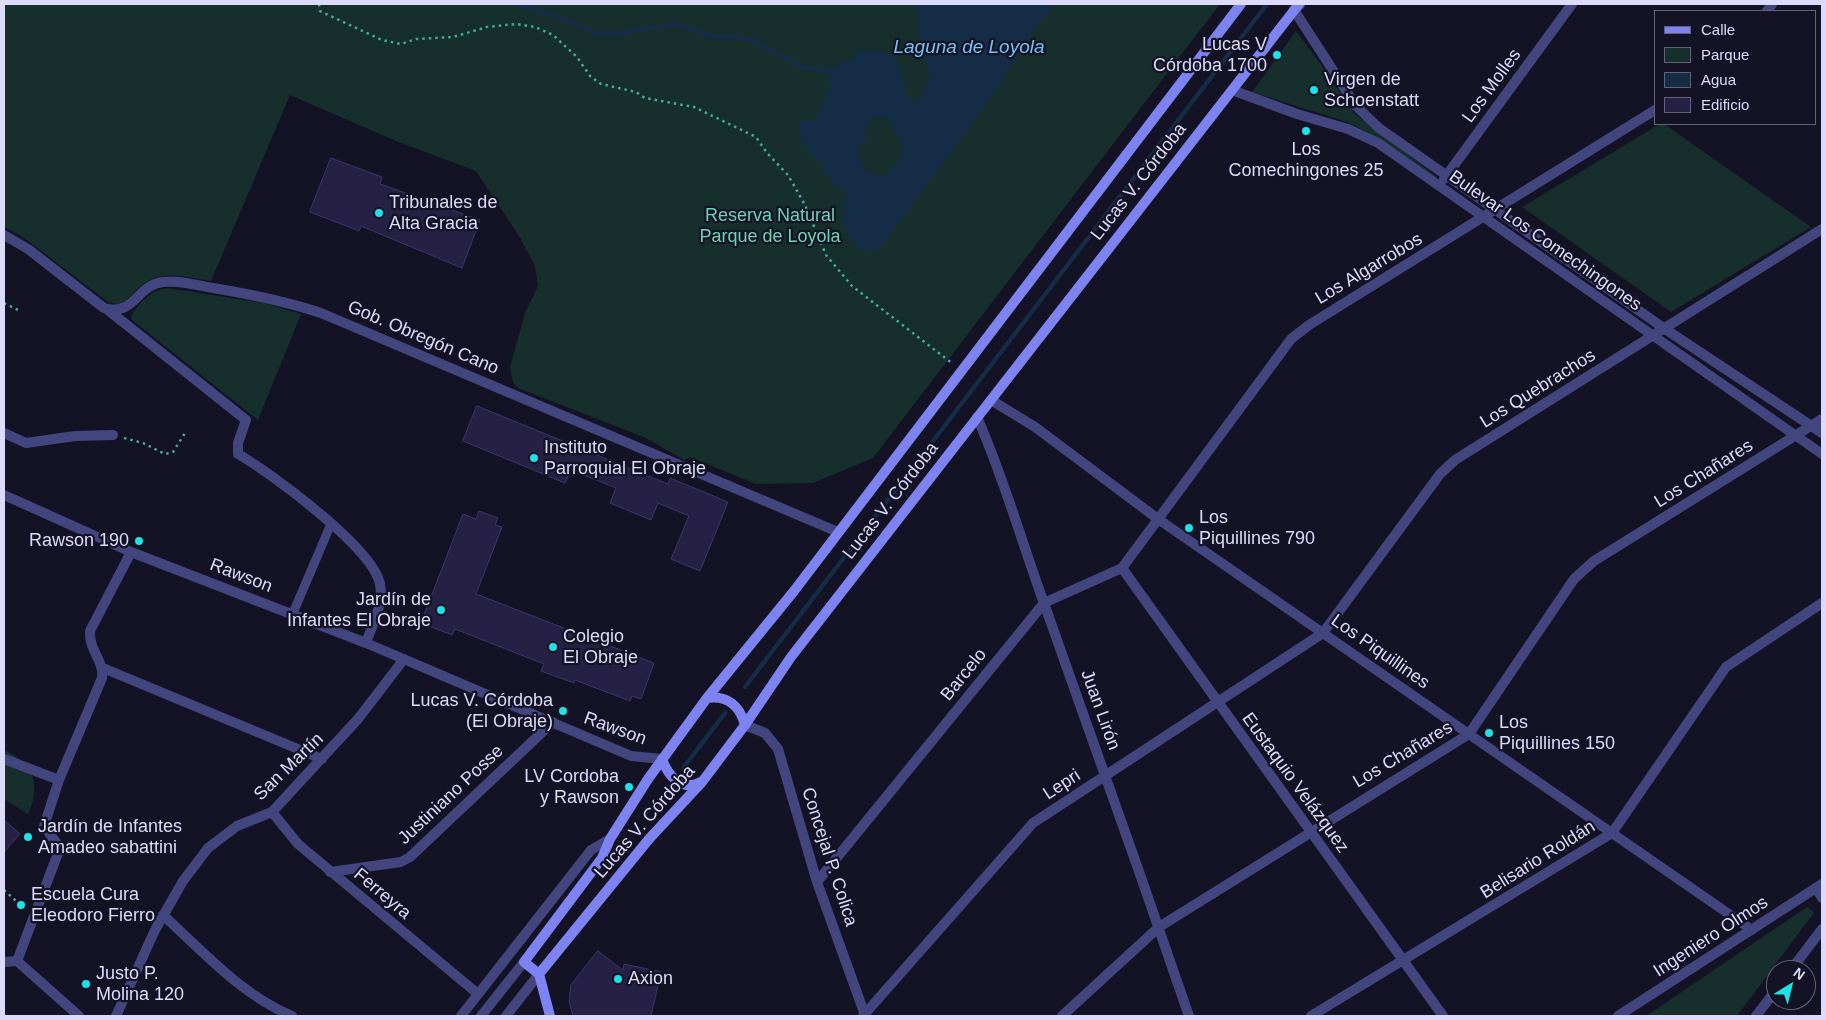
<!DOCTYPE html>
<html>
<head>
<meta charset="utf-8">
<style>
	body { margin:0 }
	#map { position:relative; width:1826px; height:1020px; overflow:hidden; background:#141225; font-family:Arial,sans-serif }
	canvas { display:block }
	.frame { position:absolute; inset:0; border:5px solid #dcdbfb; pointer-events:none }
	.legend { position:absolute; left:1654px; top:10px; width:162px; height:115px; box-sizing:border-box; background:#141225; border:1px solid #64627b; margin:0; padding:6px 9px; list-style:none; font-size:15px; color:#dcdbfb }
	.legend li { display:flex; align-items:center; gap:10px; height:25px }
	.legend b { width:25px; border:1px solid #64627b }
	.north { position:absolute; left:1766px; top:960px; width:50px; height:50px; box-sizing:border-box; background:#141225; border:1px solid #64627b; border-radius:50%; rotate:36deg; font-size:14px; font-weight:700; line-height:20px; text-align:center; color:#dcdbfb }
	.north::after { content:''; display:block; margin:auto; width:18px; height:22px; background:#1de2e5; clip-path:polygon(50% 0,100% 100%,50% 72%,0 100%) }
</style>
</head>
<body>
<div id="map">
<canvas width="1826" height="1020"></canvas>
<div class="frame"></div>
<ul class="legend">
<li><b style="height:6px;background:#7d83f0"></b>Calle</li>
<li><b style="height:14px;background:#162f2c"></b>Parque</li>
<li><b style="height:14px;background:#152c47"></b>Agua</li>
<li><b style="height:14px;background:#252044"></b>Edificio</li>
</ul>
<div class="north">N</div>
</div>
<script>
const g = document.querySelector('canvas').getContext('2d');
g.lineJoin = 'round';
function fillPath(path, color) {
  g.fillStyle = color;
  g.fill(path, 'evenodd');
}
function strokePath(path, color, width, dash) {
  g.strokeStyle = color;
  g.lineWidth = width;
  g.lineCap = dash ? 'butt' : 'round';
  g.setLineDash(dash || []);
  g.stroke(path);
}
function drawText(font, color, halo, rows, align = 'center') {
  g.font = font + ' Arial,sans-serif';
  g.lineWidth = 4.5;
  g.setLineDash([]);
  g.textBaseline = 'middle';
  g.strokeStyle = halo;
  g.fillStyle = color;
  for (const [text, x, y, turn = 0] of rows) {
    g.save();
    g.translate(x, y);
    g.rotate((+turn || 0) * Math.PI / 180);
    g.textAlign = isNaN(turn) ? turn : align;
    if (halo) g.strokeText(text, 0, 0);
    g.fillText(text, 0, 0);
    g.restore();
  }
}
fillPath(new Path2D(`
	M4,4H1220L873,458L813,483L756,484L690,457L684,460L646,438L518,388L513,382L510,367L525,313L538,286L535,266L519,236L476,171L396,141L290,95L211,281C190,278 164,269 145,283C136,289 130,298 121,305L108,302L23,237L4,227Z
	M1296,31L1326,71L1354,113L1437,177L1435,179L1369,133L1347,122L1252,92Z
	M1660,124H1664L1811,227L1671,312L1522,207Z
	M168,288L264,303L301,314L258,420L132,320L131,315C142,301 150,290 168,288Z
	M4,750C33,763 42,784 28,814L4,799Z
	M1807,907L1813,911V914L1737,1016H1646Z`), '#162f2c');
fillPath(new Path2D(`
	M915,4H1055L1035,29L983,109L877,252L858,249C844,229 837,216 846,193L839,186L830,185L831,174L823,175V163C805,149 799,145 800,120L816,119C821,108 824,97 831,86L828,78L829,69L855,58L860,50C919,47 889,83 917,106L931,77L920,45ZM881,116L892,120L893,131L901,140L903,150L897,164L890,168L886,176C868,177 858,165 859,147L868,141L865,134L868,120Z`), '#152c47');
strokePath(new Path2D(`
	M513,4L561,17L595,33L614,34L677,24L716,37L734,36L752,40L804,68L834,70
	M745,687L1267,4
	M683,768L725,713
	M656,806L664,794`), '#152c47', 4.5);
const building = new Path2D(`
	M331,158L382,177L380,184L480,220L462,268L361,226L359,231L310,212Z
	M477,406L668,484L670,478L728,502L700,571L671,559L689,516L658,503L651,520L610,503L616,488L571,470L565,483L463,441Z
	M479,511L498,518L495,525L502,527L476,594L654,663L641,699L632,696L630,701L575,680L574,683L541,671L544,664L455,629L452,635L421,623L463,514L476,519Z
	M4,820L20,834L4,852Z
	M598,951L623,970L624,964L661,972L651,1016H573L569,1001L571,985Z`);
fillPath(building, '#252044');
strokePath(building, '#3c356e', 1);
strokePath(new Path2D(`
	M319,4L320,11L382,40L401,44L416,39L453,37L487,27L516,24L535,27L553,35L577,57L590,76L601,84L636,92L645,98L694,107L756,137L767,153L788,175L805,205L826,255L852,286L953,364
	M4,303L20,311
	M124,438L143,443L165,454L173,452L185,433
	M4,890L25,909`), '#3eac9c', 2.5, [2.5, 4]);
strokePath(new Path2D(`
	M293,613L331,524`), '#43457f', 9);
strokePath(new Path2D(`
	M4,433L26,443L75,436L113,435`), '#43457f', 10);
strokePath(new Path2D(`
	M1300,5L1294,10L1356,106L1379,128L1665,329L1822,433
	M1767,11L1772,4
	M1232,90L1297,114L1348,129L1378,143L1822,454
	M1444,179L1572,4
	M4,235L28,249L104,308C135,317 136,285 163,282C179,280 197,285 213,288C249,294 285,301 321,313L838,532
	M108,310L246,420L238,443V454C271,473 373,548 380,584C384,604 372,625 366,643
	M991,400L1035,427L1158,519L1752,930
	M977,417C1004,478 1022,543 1045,606C1094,742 1142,879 1189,1016
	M4,495L131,552L366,643L631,756L662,759
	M1122,568L1443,1016
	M103,668L322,759
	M745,725L765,733L778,749L817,882L865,1015
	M4,759L59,780
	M272,812L298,844L478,994
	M330,872L401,862L410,857L553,722
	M817,882L1044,603L1122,568L1291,339L1309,325L1655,110
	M1816,888L1822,898
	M163,915C203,952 242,995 292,1016
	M17,961L60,848L44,826L59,780L102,678C104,659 89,652 90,631L131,552
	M4,962L17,961L79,1016
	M1791,970L1822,929
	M116,1016L155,930L183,881L208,848L237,826L272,812L358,719L404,659
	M863,1016L1033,823L1323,633L1440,474L1455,460L1822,229
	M1062,1016L1159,927L1469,734L1574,579L1594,561L1822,419
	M1311,1016L1612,833L1726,667L1822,603
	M1618,1016L1822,884
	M1756,1016L1776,990`), '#43457f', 10);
strokePath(new Path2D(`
	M461,1016L591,850L610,839
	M481,1016L524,962
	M506,1016L539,974`), '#43457f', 10);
strokePath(new Path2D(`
	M707,698C727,695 740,706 745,725
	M662,759C668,776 682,792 701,782
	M539,974L649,839L702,782L745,725L791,657L1299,4
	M550,1016L539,974L524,962L602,858L610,839L648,779L707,698L794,591L1241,4`), '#7d83f0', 10);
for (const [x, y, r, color] of [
	[1277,55,5,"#1de2e5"],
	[1314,90,5,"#1de2e5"],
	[1306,131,5,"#1de2e5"],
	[379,213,5,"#1de2e5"],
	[534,458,5,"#1de2e5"],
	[1189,528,5,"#1de2e5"],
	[139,541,5,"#1de2e5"],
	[441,610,5,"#1de2e5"],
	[553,647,5,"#1de2e5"],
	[563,711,5,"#1de2e5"],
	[1489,733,5,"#1de2e5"],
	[629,787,5,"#1de2e5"],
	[28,837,5,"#1de2e5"],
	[21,905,5,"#1de2e5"],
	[618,979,5,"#1de2e5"],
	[86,984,5,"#1de2e5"]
]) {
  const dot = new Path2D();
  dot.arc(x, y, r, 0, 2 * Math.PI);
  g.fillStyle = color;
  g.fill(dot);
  strokePath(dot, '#141225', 2);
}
drawText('18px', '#dcdbfb', '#141225', [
	["Lucas V",1267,45,"right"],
	["Córdoba 1700",1267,66,"right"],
	["Virgen de",1324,80],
	["Schoenstatt",1324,101],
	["Los",1306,150,"center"],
	["Comechingones 25",1306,171,"center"],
	["Tribunales de",389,203],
	["Alta Gracia",389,224],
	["Instituto",544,448],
	["Parroquial El Obraje",544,469],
	["Los",1199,518],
	["Piquillines 790",1199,539],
	["Rawson 190",129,541,"right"],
	["Jardín de",431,600,"right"],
	["Infantes El Obraje",431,621,"right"],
	["Colegio",563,637],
	["El Obraje",563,658],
	["Lucas V. Córdoba",553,701,"right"],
	["(El Obraje)",553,722,"right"],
	["Los",1499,723],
	["Piquillines 150",1499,744],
	["LV Cordoba",619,777,"right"],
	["y Rawson",619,798,"right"],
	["Jardín de Infantes",38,827],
	["Amadeo sabattini",38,848],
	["Escuela Cura",31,895],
	["Eleodoro Fierro",31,916],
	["Justo P.",96,974],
	["Molina 120",96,995],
	["Axion",628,979]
], 'left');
drawText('18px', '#dcdbfb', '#141225', [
	["Los Molles",1492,86,-54],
	["Lucas V. Córdoba",1139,182,-52],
	["Bulevar Los Comechingones",1545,241,35],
	["Los Algarrobos",1369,269,-31],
	["Gob. Obregón Cano",423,338,23],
	["Los Quebrachos",1538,389,-32],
	["Los Chañares",1704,474,-32],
	["Lucas V. Córdoba",891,501,-52],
	["Rawson",241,576,21],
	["Los Piquillines",1380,652,35],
	["Barcelo",964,675,-51],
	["Juan Lirón",1100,710,70],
	["Rawson",615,729,20],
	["Los Chañares",1403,755,-31],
	["San Martín",289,767,-44],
	["Eustaquio Velázquez",1295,783,54],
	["Lepri",1062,785,-33],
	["Justiniano Posse",451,795,-43],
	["Lucas V. Córdoba",645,822,-49],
	["Concejal P. Colica",829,857,72],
	["Belisario Roldán",1538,860,-32],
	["Ferreyra",382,894,40],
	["Ingeniero Olmos",1711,937,-33]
]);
drawText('18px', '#6ed3b2', '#141225', [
	["Reserva Natural",770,216],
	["Parque de Loyola",770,237]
]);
drawText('italic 19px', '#75c1ef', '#141225', [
	["Laguna de Loyola",969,48]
]);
</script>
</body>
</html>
